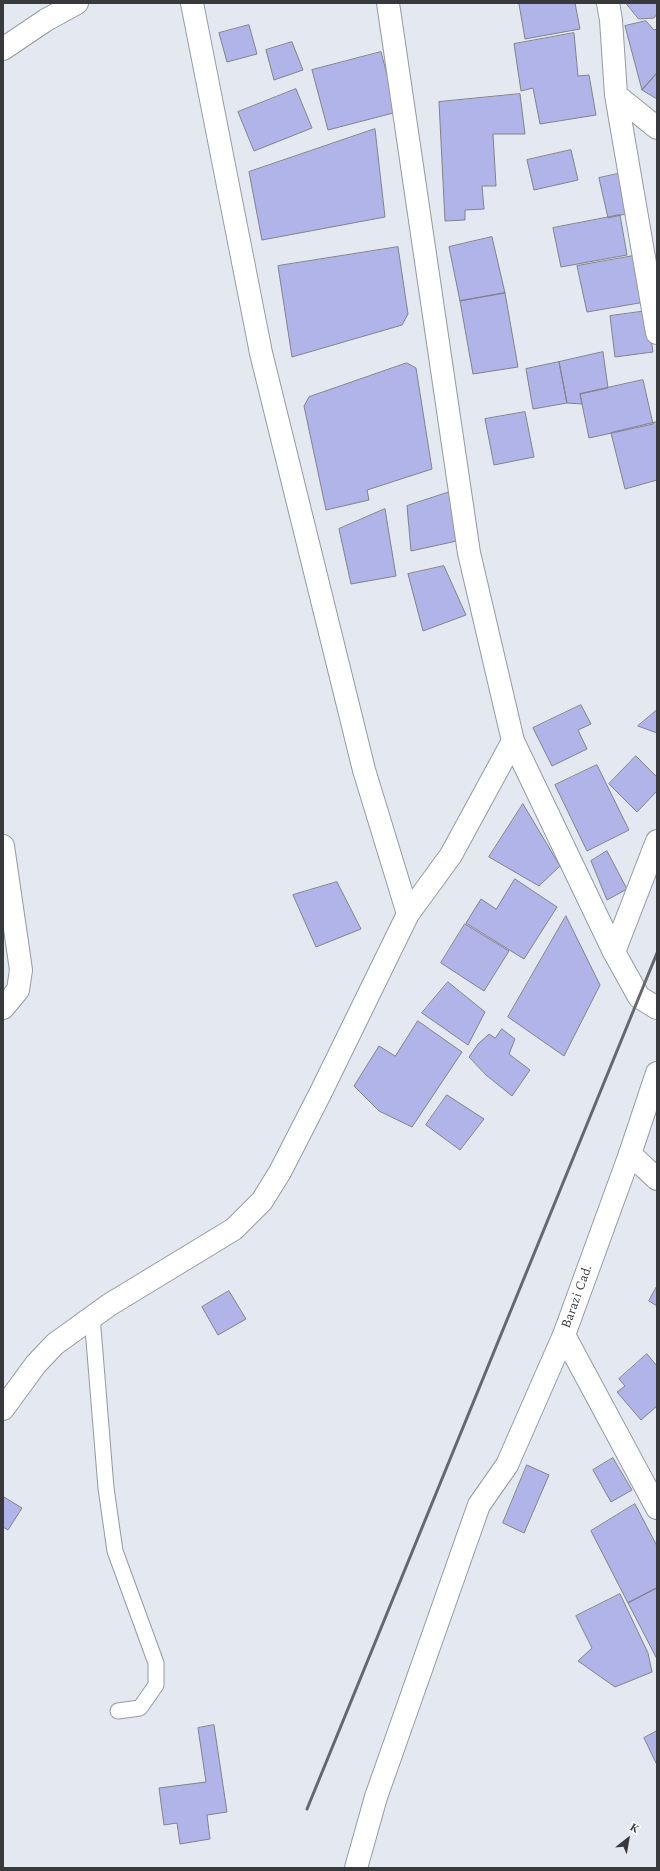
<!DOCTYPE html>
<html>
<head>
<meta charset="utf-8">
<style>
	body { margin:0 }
	#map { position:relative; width:660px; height:1871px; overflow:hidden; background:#e4e9f1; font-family:Spectral,serif }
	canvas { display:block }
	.frame { position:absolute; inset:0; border:4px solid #37393c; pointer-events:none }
	.north { position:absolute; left:608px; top:1819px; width:40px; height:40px; -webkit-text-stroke:3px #fff; paint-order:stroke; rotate:31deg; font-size:11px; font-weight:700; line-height:16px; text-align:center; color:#37393c }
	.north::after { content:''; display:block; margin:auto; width:14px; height:18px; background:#37393c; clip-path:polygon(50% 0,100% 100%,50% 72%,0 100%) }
</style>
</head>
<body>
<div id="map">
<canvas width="660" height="1871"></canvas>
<div class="frame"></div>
<div class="north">K</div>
</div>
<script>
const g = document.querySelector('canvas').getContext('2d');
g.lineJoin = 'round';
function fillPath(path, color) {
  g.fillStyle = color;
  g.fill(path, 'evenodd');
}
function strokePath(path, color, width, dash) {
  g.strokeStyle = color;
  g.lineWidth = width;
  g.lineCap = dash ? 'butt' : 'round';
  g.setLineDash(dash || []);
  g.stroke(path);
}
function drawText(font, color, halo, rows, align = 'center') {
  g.font = font + ' Spectral,serif';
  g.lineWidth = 3.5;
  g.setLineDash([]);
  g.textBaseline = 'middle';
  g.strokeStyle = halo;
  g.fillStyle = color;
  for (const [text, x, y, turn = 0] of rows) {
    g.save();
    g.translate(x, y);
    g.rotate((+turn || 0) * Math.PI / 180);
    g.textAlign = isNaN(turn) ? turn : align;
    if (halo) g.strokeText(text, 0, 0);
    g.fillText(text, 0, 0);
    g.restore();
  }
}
const building = new Path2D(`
	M531,3H575L580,29L525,39L519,4Z
	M626,3H657V14L654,18L639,19Z
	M646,21L654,30L657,29V73L642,90L625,26Z
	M249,25L257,54L227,62L219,33Z
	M574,33L578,76L589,75L596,115L540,124L533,88L521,91L514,44Z
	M292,42L303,70L274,80L266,50Z
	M381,52L397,112L328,130L312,70Z
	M657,73V99L642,90Z
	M296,89L312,128L254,151L238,112Z
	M520,94L525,134H493L496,186H482L484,209L465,210V220L445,221L439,102Z
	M375,129L385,217L262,240L249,172Z
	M571,150L578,180L534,190L527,160Z
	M622,173L630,213L608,218L599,178Z
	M620,215L627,255L561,267L553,228Z
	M492,237L505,293L460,301L449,247Z
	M398,247L408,314L402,325L292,357L278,266Z
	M639,255L645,302L587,312L577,266Z
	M505,293L518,367L473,374L460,301Z
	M647,311L653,352L615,357L610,316Z
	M603,352L608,388L580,394L582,404L567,403L559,362Z
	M559,362L567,403L533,409L526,369Z
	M407,363L416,368L432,469L367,490L369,500L326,510L304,406L309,397Z
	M643,380L653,424L589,438L580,394Z
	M525,412L534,457L494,465L485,419Z
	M657,422V480L625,489L611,433Z
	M459,489L466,539L411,551L407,506Z
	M385,509L396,576L351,584L339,529Z
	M444,566L466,615L423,631L408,574Z
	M581,705L591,724L578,730L587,749L552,766L533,728Z
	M657,710V733L638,726Z
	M636,756L657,777V791L637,812L609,784Z
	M597,765L629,830L587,851L555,785Z
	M523,804L560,866L539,886L489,857Z
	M607,851L627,889L607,900L591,861Z
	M515,879L557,907L524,959L466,923L481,899L496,909Z
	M337,882L361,929L316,947L293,895Z
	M566,916L600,985L564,1056L508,1017Z
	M465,924L509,951L484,991L441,963Z
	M448,982L485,1012L468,1045L422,1013Z
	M418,1021L462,1052L412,1127L379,1111L354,1086L379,1046L395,1056Z
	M502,1029L515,1039L509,1054L530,1070L512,1096L486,1075L469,1057L478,1044L489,1034L495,1038Z
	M447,1095L484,1119L460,1150L426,1125Z
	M657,1286V1306L649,1301Z
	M229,1291L246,1319L218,1335L202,1307Z
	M647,1354L657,1366V1406L641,1420L617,1392L625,1386L619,1379Z
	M613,1458L632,1490L611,1502L593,1470Z
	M527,1465L549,1475L524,1533L503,1523Z
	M4,1497L22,1508L8,1530L3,1527Z
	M635,1504L657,1546V1588L628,1603L591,1531Z
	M657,1588V1659L628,1603Z
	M620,1594L648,1653L652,1672L615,1687L578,1661L592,1648L576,1616Z
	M214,1725L227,1812L207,1815L210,1839L180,1844L177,1823L164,1825L159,1788L206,1782L198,1728Z
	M657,1731V1765L644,1738Z`);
fillPath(building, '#b0b4e9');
strokePath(building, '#82828a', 1);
const service = new Path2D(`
	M92,1316L106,1488L115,1551L156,1663V1685L140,1708L118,1711`);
const minor = new Path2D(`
	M192,3L261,353L364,770L408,914
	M388,3L469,553L513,741L614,952L639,997L657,1008
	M608,3L611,20L616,95L657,333
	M3,49L46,20L77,3
	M616,95L657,128
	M3,846L21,970L18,990L3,1008
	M614,952L657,841
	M630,1154L657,1179
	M3,1409L36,1364L55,1344L109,1305L234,1229L262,1201L280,1172L321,1092L408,914L451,855L513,741
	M356,1868L376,1797L479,1505L507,1465L564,1335`);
const tertiary = new Path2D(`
	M657,1073L630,1154L564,1335L657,1508`);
strokePath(service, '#959aa1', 17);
strokePath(minor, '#959aa1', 24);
strokePath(tertiary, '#959aa1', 24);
strokePath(service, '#fff', 15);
strokePath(minor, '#fff', 22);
strokePath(tertiary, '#fff', 22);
strokePath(new Path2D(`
	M307,1809L657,953`), '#66686d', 3);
drawText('13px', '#37393c', '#fff', [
	["Barazi Cad.",578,1297,-70]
]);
</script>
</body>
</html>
